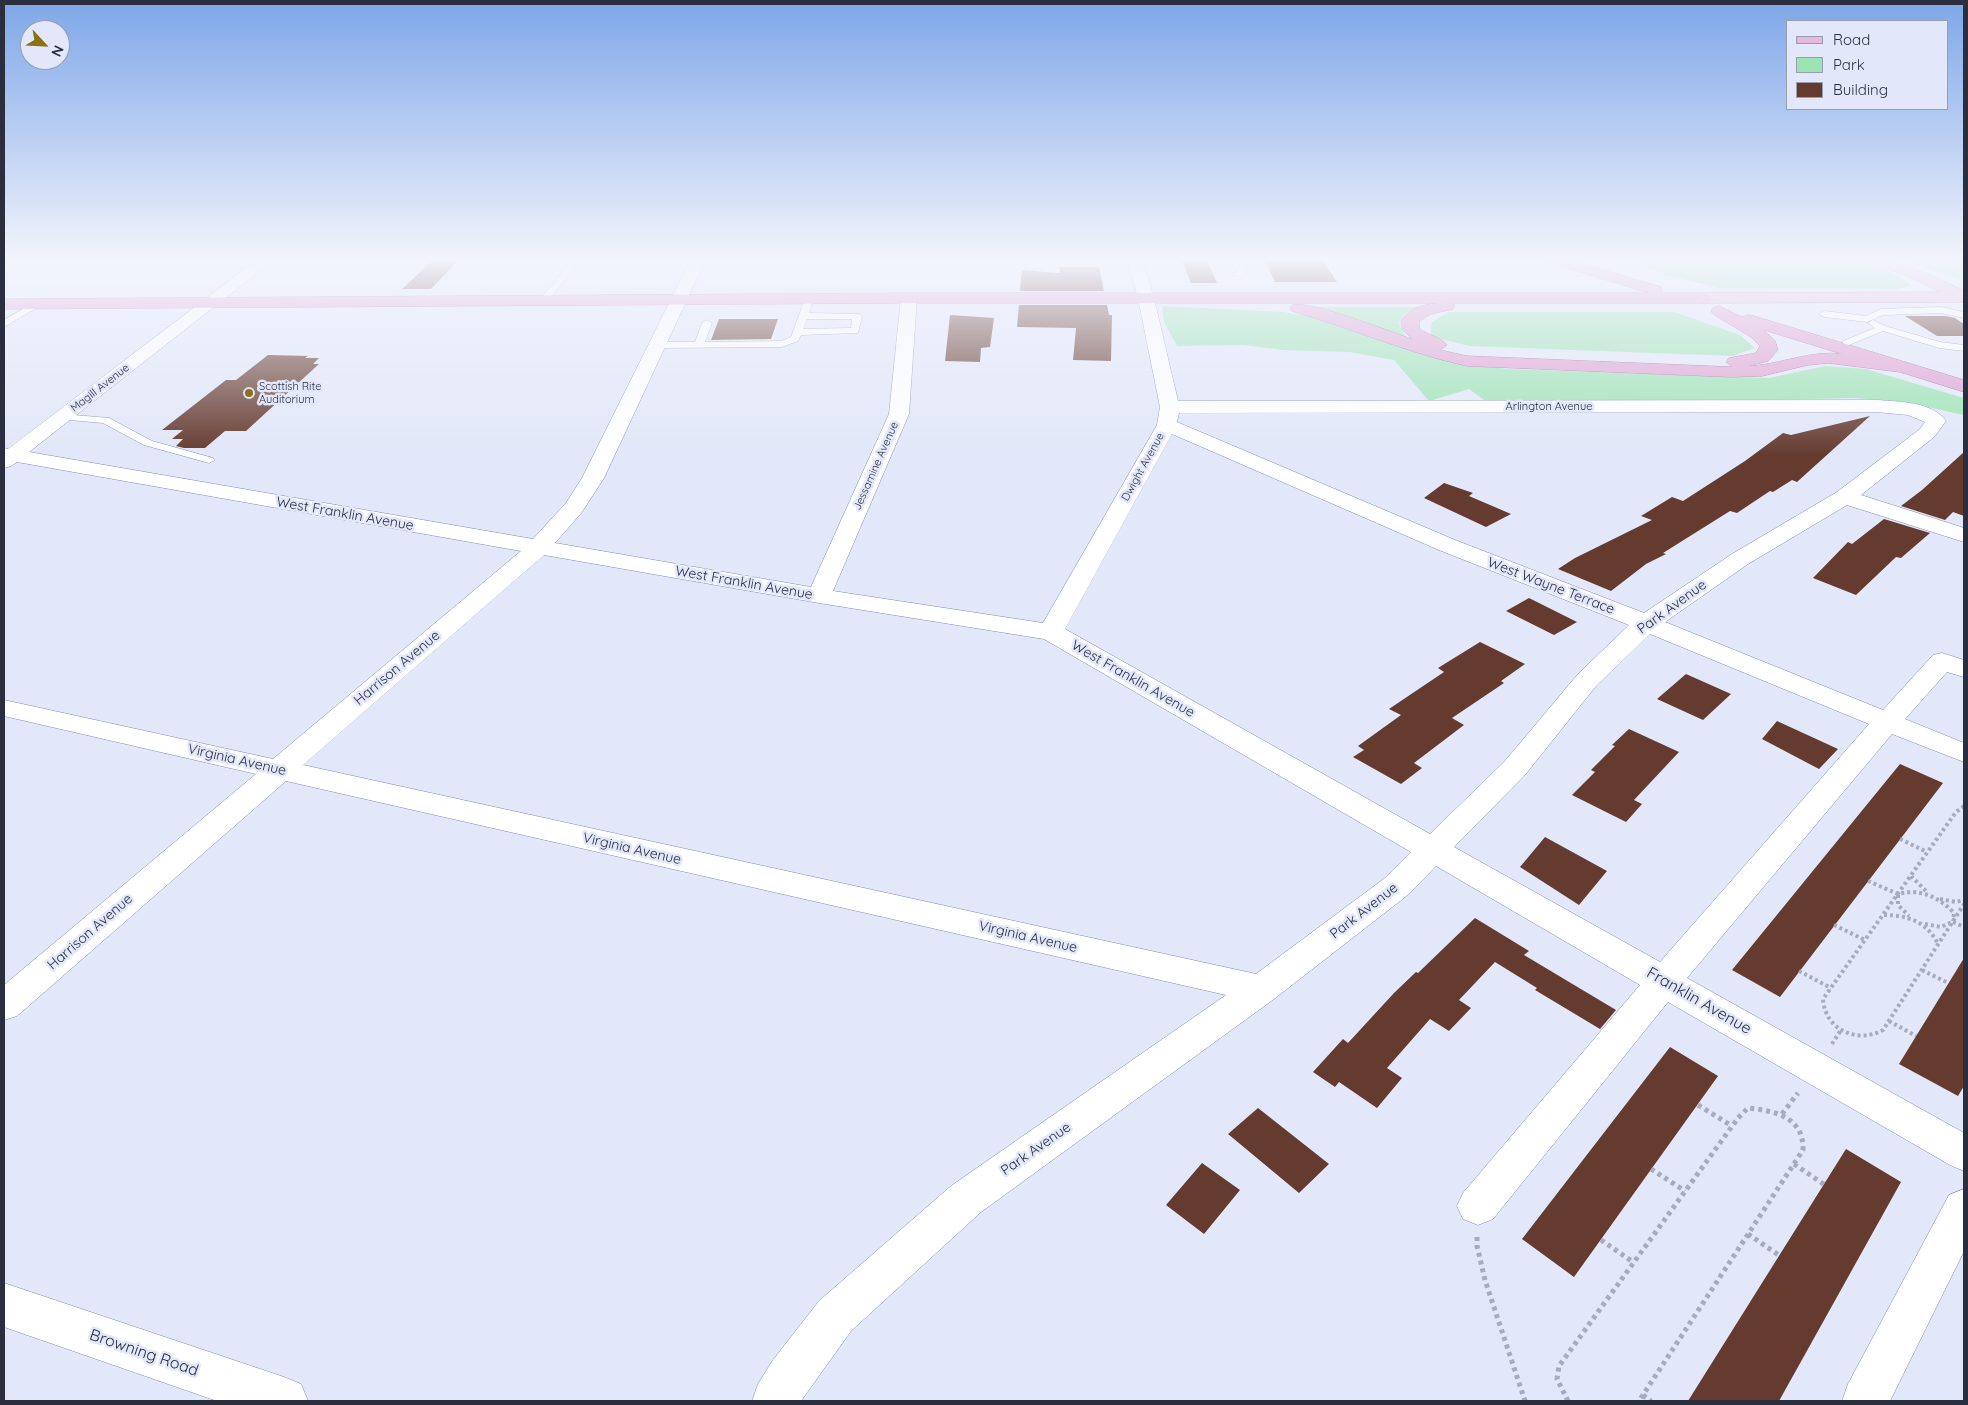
<!DOCTYPE html>
<html>
<head>
<meta charset="utf-8">
<style>
	body { margin:0 }
	#map { position:relative; width:1968px; height:1405px; overflow:hidden; background:#e2e7f9; font-family:Quicksand,sans-serif }
	canvas { display:block }
	.frame { position:absolute; inset:0; border:5px solid #2a2e3f; pointer-events:none }
	.legend { position:absolute; left:1786px; top:20px; width:162px; height:90px; box-sizing:border-box; background:#e2e7f9; border:1px solid #989daf; margin:0; padding:6px 9px; list-style:none; font-size:15px; color:#2a2e3f }
	.legend li { display:flex; align-items:center; gap:10px; height:25px }
	.legend b { width:25px; border:1px solid #989daf }
	.north { position:absolute; left:20px; top:20px; width:50px; height:50px; box-sizing:border-box; background:#e2e7f9; border:1px solid #989daf; border-radius:50%; rotate:115deg; font-size:14px; font-weight:700; line-height:20px; text-align:center; color:#2a2e3f }
	.north::after { content:''; display:block; margin:auto; width:18px; height:22px; background:#897215; clip-path:polygon(50% 0,100% 100%,50% 72%,0 100%) }
</style>
</head>
<body>
<div id="map">
<canvas width="1968" height="1405"></canvas>
<div class="frame"></div>
<ul class="legend">
<li><b style="height:6px;background:#e7b8dd"></b>Road</li>
<li><b style="height:14px;background:#9ce3b3"></b>Park</li>
<li><b style="height:14px;background:#653b30"></b>Building</li>
</ul>
<div class="north">N</div>
</div>
<script>
const g = document.querySelector('canvas').getContext('2d');
g.lineJoin = 'round';
function fillPath(path, color) {
  g.fillStyle = color;
  g.fill(path, 'evenodd');
}
function strokePath(path, color, width, dash) {
  g.strokeStyle = color;
  g.lineWidth = width;
  g.lineCap = dash ? 'butt' : 'round';
  g.setLineDash(dash || []);
  g.stroke(path);
}
function drawText(font, color, halo, rows, align = 'center') {
  g.font = font + ' Quicksand,sans-serif';
  g.lineWidth = 5;
  g.setLineDash([]);
  g.textBaseline = 'middle';
  g.strokeStyle = halo;
  g.fillStyle = color;
  for (const [text, x, y, turn = 0] of rows) {
    g.save();
    g.translate(x, y);
    g.rotate((+turn || 0) * Math.PI / 180);
    g.textAlign = isNaN(turn) ? turn : align;
    if (halo) g.strokeText(text, 0, 0);
    g.fillText(text, 0, 0);
    g.restore();
  }
}
fillPath(new Path2D(`
	M1634,259H1846C1869,265 1892,270 1911,285L1898,289L1718,288L1666,275L1645,266Z
	M1911,259H1964V280L1912,264Z
	M1162,306L1283,312L1324,318L1449,361L1507,369L1769,378L1825,366L1866,369L1964,398V415L1904,402L1855,398L1669,402H1487L1469,389L1429,401L1394,360L1349,352L1283,350L1244,345L1177,346L1164,322Z
	M1319,307H1418L1419,308C1409,311 1403,313 1399,323L1407,340Z
	M1449,312H1674L1740,335L1755,348L1733,356L1469,346L1430,336L1432,322Z`), '#9ce3b3');
fillPath(new Path2D(`
	M434,259H460L431,289H402Z
	M1181,259H1206L1217,283H1191Z
	M1264,259H1322L1337,282H1275Z
	M1059,267H1099L1104,291H1020L1022,270L1060,273Z
	M1019,305H1107L1109,315H1112L1111,361L1073,360L1076,328L1017,327Z
	M950,315L994,318L990,347L981,348L980,362L945,361Z
	M1905,316H1946L1955,318L1964,324V336H1937Z
	M719,319H778L771,339L711,340Z
	M268,355L308,356L305,358H319L313,364H319L246,431H225L205,448H184L176,446L183,439H172L183,430H162L226,380H236Z
	M1870,416L1797,482L1792,480L1773,492L1770,491L1737,513L1730,511L1663,553L1666,554L1646,564L1611,591L1558,569L1575,558L1652,520L1641,516L1672,497L1683,501L1745,461L1783,433L1791,435Z
	M1964,452V516L1953,512L1945,520L1901,506L1922,490Z
	M1444,483L1473,493L1469,496L1511,514L1486,527L1424,498Z
	M1884,519L1930,533L1901,558L1896,557L1856,595L1813,578L1848,542L1852,544Z
	M1529,598L1577,622L1554,635L1506,611Z
	M1480,642L1525,664L1501,681L1504,683L1452,718L1464,725L1414,763L1422,768L1401,784L1353,757L1364,750L1358,746L1401,715L1389,709L1444,672L1438,668Z
	M1686,674L1731,694L1703,720L1657,699Z
	M1777,721L1838,749L1819,769L1762,739Z
	M1629,729L1679,752L1634,800L1642,804L1626,822L1572,795L1595,772L1591,770L1615,746L1612,745Z
	M1900,764L1943,783L1780,997L1732,970Z
	M1545,837L1607,871L1579,905L1520,867Z
	M1475,918L1529,951L1524,955L1616,1010L1600,1029L1535,990L1537,988L1495,962L1459,1000L1471,1008L1449,1031L1430,1019L1387,1068L1402,1078L1377,1108L1339,1082L1335,1087L1313,1072L1343,1039L1348,1043L1394,993L1416,972L1418,973Z
	M1964,958V1086L1958,1096L1899,1064Z
	M1670,1047L1718,1076L1574,1277L1522,1239Z
	M1258,1108L1329,1164L1299,1193L1228,1134Z
	M1846,1149L1901,1182L1779,1401H1688Z
	M1202,1163L1240,1190L1204,1234L1166,1205Z`), '#653b30');
const service = new Path2D(`
	M1244,259H1252L1242,276H1236L1235,274Z
	M477,261H574L578,263L547,302L544,303L540,300L568,265H480L476,263Z
	M809,296L813,299L809,313L860,314L862,316L858,333L801,335L798,341L782,347L657,348L652,345L657,342H695L702,323L707,320L712,323L705,342L781,341L791,337L805,299ZM807,319H852L851,328L803,329Z
	M37,301L41,304L40,306L4,327V320Z
	M1941,307L1964,312V318L1941,313L1883,315L1867,322L1824,317L1819,314L1824,311L1866,316L1881,309Z
	M1873,320L1885,326L1940,342L1964,345V351L1939,348L1883,331L1849,345H1843V341L1875,328L1868,323Z
	M62,414L109,418L152,441L213,458L215,460L209,463L144,445L103,423L58,419L57,417Z`);
const minor = new Path2D(`
	M258,259H275L29,452L533,539L566,503L582,478L691,259H706L604,478L582,512L555,543L811,587L889,414L901,298L903,295H915L917,298L909,414L833,591L1043,623L1157,425L1160,407L1138,298L1127,259H1142L1154,298L1178,401L1877,400C1898,402 1932,401 1946,421L1934,437L1861,495L1964,528V542L1847,505L1748,564L1665,622L1883,710L1933,655L1942,653L1964,660V677L1947,672L1905,719L1964,743V762L1892,734L1687,978L1964,1133V1171L1950,1165L1668,1002L1493,1219L1478,1225L1463,1219L1457,1206L1463,1193L1640,985L1436,866L1409,894L1274,999L981,1212L851,1331L801,1401H752L758,1384L773,1360L819,1301L951,1186L1226,995L286,781L17,1016L4,1020V985L256,774L4,716V700L273,759L521,551L17,462L11,466L4,468V448L8,449ZM1877,412L1908,415L1925,422L1920,429L1837,492L1732,554L1644,613L1455,540L1177,422L1179,413ZM1172,434L1439,550L1629,625L1578,674L1505,761L1430,834L1065,629ZM544,555L819,603L1044,639L1411,852L1385,878L1256,974L303,765ZM1650,634L1869,724L1660,962L1454,847L1525,775L1596,686Z
	M1964,1189V1251L1890,1401H1842L1848,1384L1949,1195Z`);
const tertiary = new Path2D(`
	M4,1283L284,1377L301,1384L308,1401H217L4,1327Z`);
const primary = new Path2D(`
	M1862,259C1899,259 1928,274 1962,290L1964,292V302L1703,303L1697,301L1695,298L1697,295L1703,293L1941,292L1903,274L1864,262Z`);
const trunk = new Path2D(`
	M1546,259H1567L1661,287L1663,290L1661,293H1703L1709,295L1711,298L1709,301L1703,303H1453L1455,306L1453,309L1431,314L1419,321V328C1427,335 1441,337 1447,345L1440,350L1467,356L1732,367L1726,362L1729,358L1756,353L1760,346L1751,337L1713,314L1711,311L1713,308L1719,306L1742,317L1748,315L1754,316L1964,380V392L1900,372L1828,363L1808,365L1762,376L1731,377L1467,366C1407,353 1351,328 1292,311L1290,308L1292,305C1311,300 1390,332 1412,339L1403,330L1401,321C1409,308 1423,305 1437,303H909L4,309V299L909,293H1649L1548,262ZM1764,330L1842,354C1809,350 1780,365 1748,366L1768,361L1778,350L1775,341Z`);
strokePath(service, '#828bb4', 1);
strokePath(minor, '#828bb4', 1);
strokePath(tertiary, '#828bb4', 1);
strokePath(primary, '#9a6897', 1);
strokePath(trunk, '#9a6897', 1);
strokePath(new Path2D(`
	M1964,806L1956,812L1823,999C1825,1030 1857,1044 1883,1030L1964,904
	M1900,839L1927,852
	M1911,876L1928,893
	M1868,881L1898,894C1920,888 1939,897 1954,913L1953,921
	M1898,895V905L1909,916
	M1940,899L1956,902L1964,900
	M1884,915C1908,915 1927,922 1938,944
	M1953,922L1964,927
	M1925,924L1941,927L1952,922
	M1834,925L1865,940
	M1922,970L1948,983
	M1799,971L1831,988
	M1889,1021L1916,1036
	M1832,1044L1841,1030`), '#a7abbd', 4, [3, 3]);
strokePath(new Path2D(`
	M1698,1105L1732,1126
	M1782,1114L1798,1093
	M1794,1164L1825,1185
	M1651,1169L1685,1191
	M1748,1234L1780,1256
	M1477,1237V1246L1485,1280L1525,1401
	M1601,1240L1633,1262
	M1643,1395L1651,1401
	M1568,1401L1557,1379L1559,1366L1738,1118L1748,1108C1775,1111 1804,1117 1803,1150L1639,1401`), '#a7abbd', 5, [4, 4]);
fillPath(service, '#fff');
fillPath(minor, '#fff');
fillPath(tertiary, '#fff');
fillPath(primary, '#e7b8dd');
fillPath(trunk, '#dfa0d2');
const sky = g.createLinearGradient(0, 0, 0, 455);
sky.addColorStop(0, '#7ea6e8');
sky.addColorStop(0.57, '#f2f4fc');
sky.addColorStop(1, '#f2f4fc00');
g.fillStyle = sky;
g.fillRect(0, 0, 1968, 455);
for (const [x, y, r, color] of [
	[249,393,5,"#897215"]
]) {
  const dot = new Path2D();
  dot.arc(x, y, r, 0, 2 * Math.PI);
  g.fillStyle = color;
  g.fill(dot);
  strokePath(dot, '#e2e7f9', 2);
}
drawText('11px', '#2a2e3f', '#e2e7f9', [
	["Scottish Rite",259,387],
	["Auditorium",259,400]
], 'left');
drawText('11px', '#2a2e3f', '#e2e7f9', [
	["Magill Avenue",100,388,-38],
	["Arlington Avenue",1549,407],
	["Jessamine Avenue",876,466,-66],
	["Dwight Avenue",1143,467,-61]
]);
drawText('14px', '#2a2e3f', '#e2e7f9', [
	["West Franklin Avenue",345,514,10],
	["West Franklin Avenue",744,583,10],
	["West Wayne Terrace",1551,586,21],
	["Park Avenue",1672,607,-36],
	["Harrison Avenue",397,668,-40],
	["West Franklin Avenue",1133,679,30],
	["Virginia Avenue",237,760,13],
	["Virginia Avenue",632,849,13],
	["Park Avenue",1364,911,-38],
	["Harrison Avenue",90,932,-41],
	["Virginia Avenue",1028,937,13],
	["Park Avenue",1036,1149,-35]
]);
drawText('16px', '#2a2e3f', '#e2e7f9', [
	["Franklin Avenue",1699,1001,30],
	["Browning Road",144,1353,19]
]);
</script>
</body>
</html>
